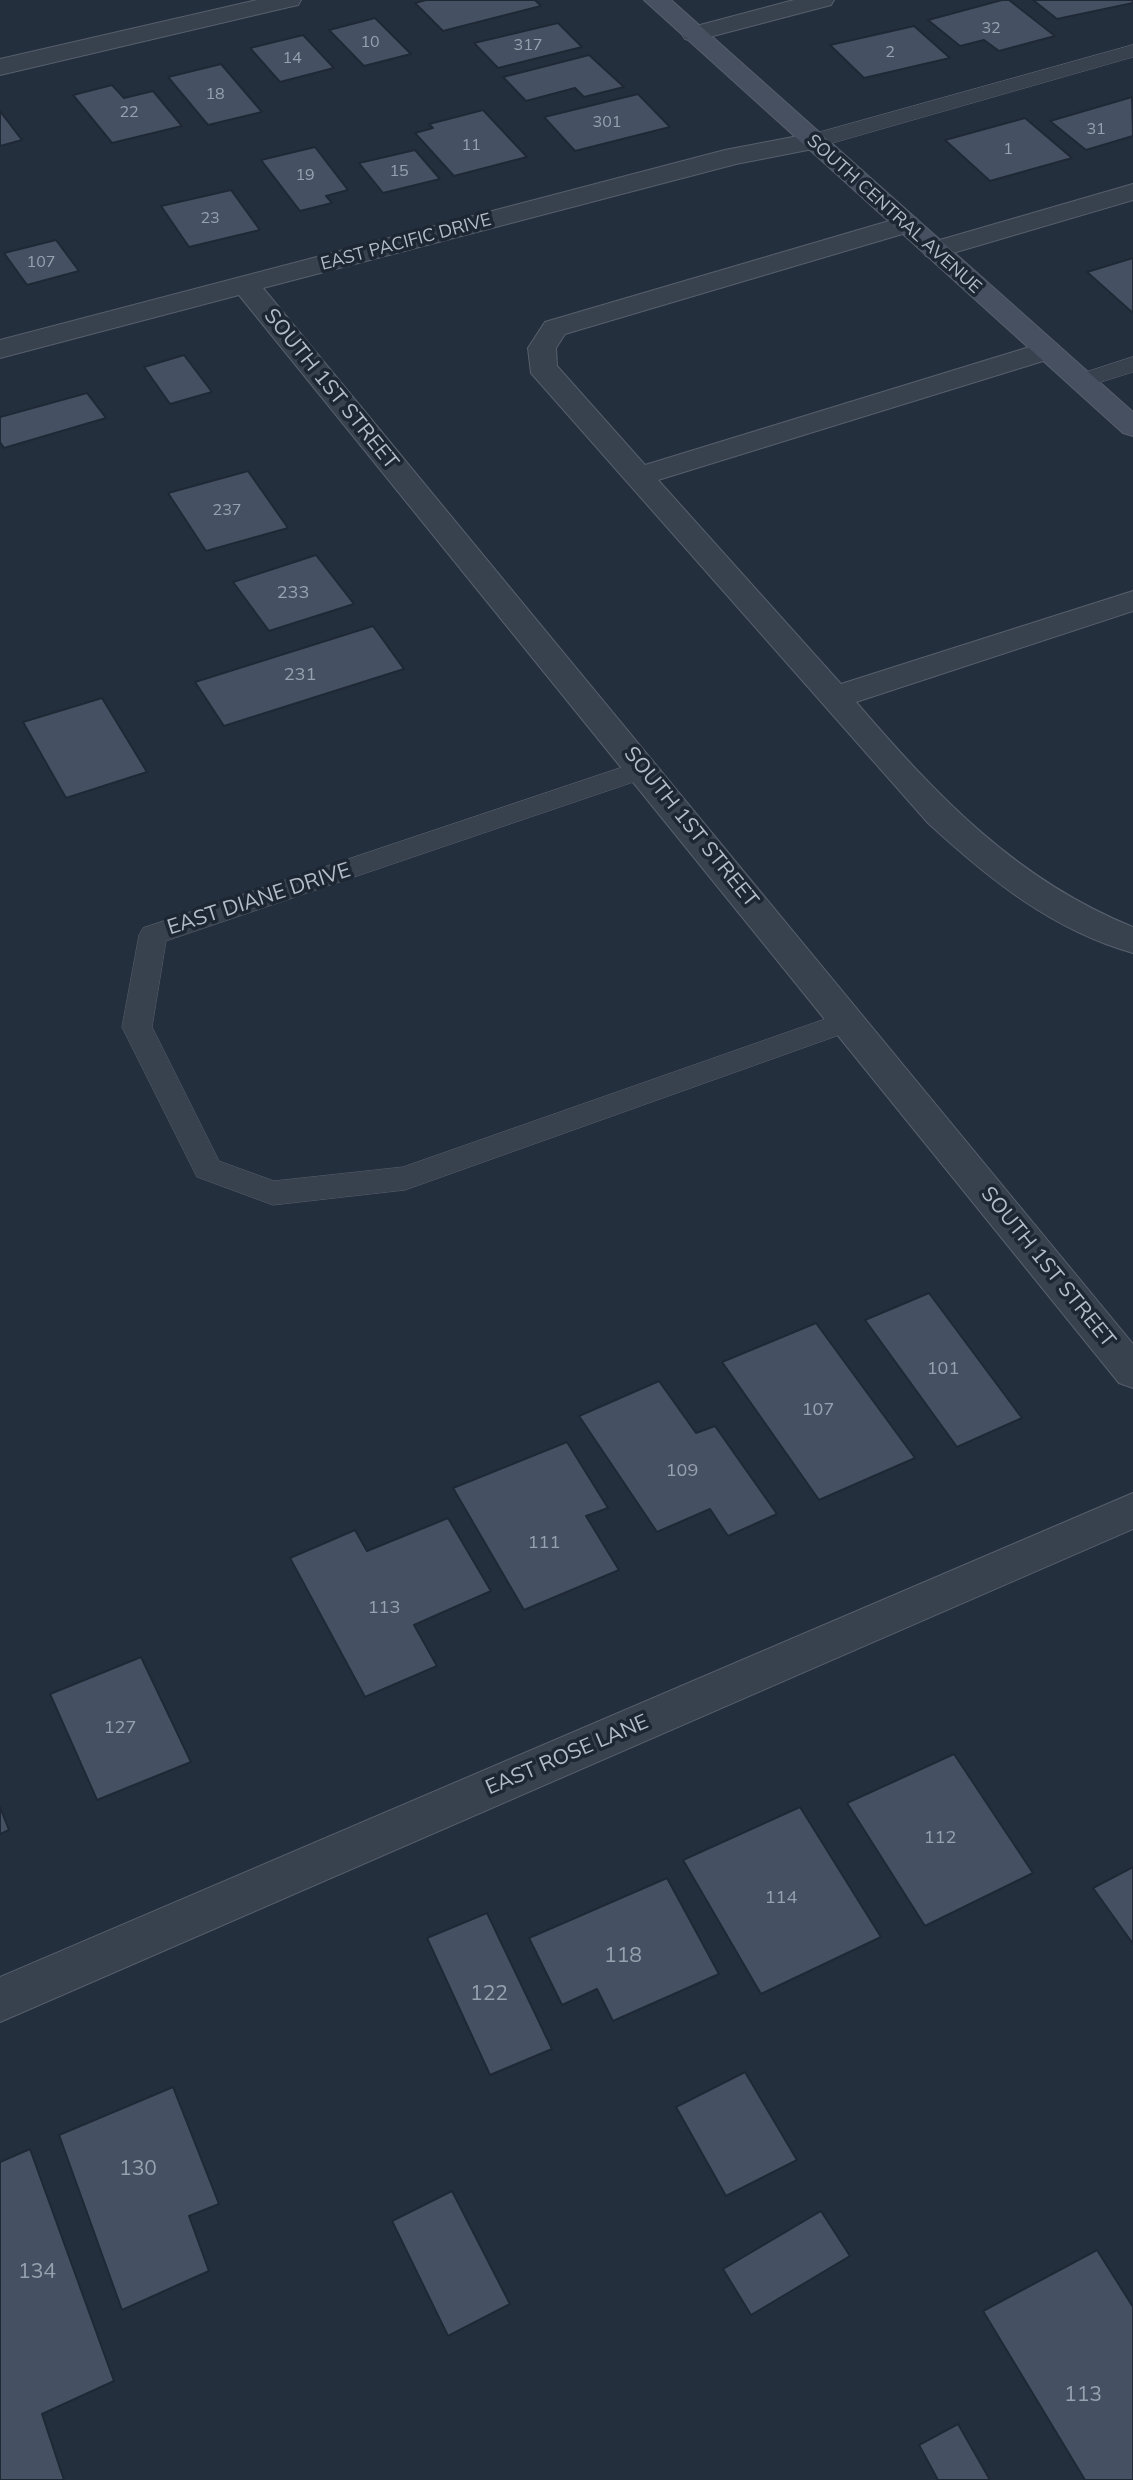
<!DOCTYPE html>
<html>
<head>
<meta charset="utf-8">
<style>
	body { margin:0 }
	canvas { display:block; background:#242f3e }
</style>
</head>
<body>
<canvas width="1133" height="2480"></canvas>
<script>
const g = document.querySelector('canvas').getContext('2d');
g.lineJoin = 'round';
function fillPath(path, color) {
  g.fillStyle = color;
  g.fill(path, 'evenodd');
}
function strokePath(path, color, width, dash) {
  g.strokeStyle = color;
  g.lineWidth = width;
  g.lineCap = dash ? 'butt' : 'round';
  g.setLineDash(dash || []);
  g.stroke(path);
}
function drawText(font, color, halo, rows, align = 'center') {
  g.font = font + ' Mulish,sans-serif';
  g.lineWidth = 7;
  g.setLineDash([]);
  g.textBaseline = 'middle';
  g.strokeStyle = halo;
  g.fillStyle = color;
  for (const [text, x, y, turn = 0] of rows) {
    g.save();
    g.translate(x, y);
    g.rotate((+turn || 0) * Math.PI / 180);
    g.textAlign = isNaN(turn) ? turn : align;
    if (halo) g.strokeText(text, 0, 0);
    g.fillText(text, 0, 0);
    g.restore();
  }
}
const building = new Path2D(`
	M426,0H535L541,6L443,31L415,3Z
	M1002,0H1009L1055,36L999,51L984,40L960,46L928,20Z
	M1033,0H1133V3L1057,19Z
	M375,18L411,54L364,66L329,30Z
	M558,23L582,47L498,68L474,43Z
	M914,26L950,58L864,78L830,45Z
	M303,35L334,68L280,82L250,48Z
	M589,55L624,87L584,97L575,88L526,101L503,77Z
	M221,64L262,112L208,125L168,77Z
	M112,85L124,98L153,91L182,126L112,143L73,95Z
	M638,94L670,127L575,151L544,117Z
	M1132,97L1133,136L1086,150L1050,121Z
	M483,110L527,157L454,176L415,133L433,128L429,124Z
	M0,111L22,140L0,146Z
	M1025,118L1072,158L990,181L945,140Z
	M315,147L348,190L326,196L332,203L300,211L261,160Z
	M415,150L440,179L383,193L359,163Z
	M231,190L260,230L189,247L161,206Z
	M56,240L79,271L27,285L4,253Z
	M1133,258V313L1087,272Z
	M184,355L212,392L170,404L144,367Z
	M87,393L106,418L4,448L0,442V417Z
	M248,471L288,528L206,551L168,493Z
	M316,555L354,604L269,631L233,582Z
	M373,626L404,669L224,726L195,682Z
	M102,698L147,772L66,798L23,722Z
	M929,1293L1022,1418L957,1447L865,1320Z
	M816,1323L915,1458L819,1500L722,1362Z
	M659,1381L696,1433L715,1426L777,1514L728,1536L710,1509L657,1532L579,1416Z
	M567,1442L608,1508L586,1516L619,1570L524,1610L453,1488Z
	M448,1518L491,1591L414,1625L437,1666L365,1697L290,1558L355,1530L367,1551Z
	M141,1657L191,1762L97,1800L50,1694Z
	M954,1754L1033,1873L925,1926L847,1803Z
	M0,1807L9,1830L0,1834Z
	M800,1807L881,1937L761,1994L683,1860Z
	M1133,1867V1944L1093,1888Z
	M667,1878L719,1974L613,2021L597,1989L562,2005L529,1938Z
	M487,1913L552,2049L490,2075L427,1938Z
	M745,2072L797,2160L726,2196L676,2107Z
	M173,2087L219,2204L189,2216L209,2271L122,2310L59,2135Z
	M30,2149L114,2381L42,2414L64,2480H0V2162Z
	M452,2191L510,2304L448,2336L392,2221Z
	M821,2211L850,2256L751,2315L723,2269Z
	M1097,2250L1133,2307V2480H1085L983,2311Z
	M958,2424L990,2480H938L919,2445Z`);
fillPath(building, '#455162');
strokePath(building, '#1f2835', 2);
const lane = new Path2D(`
	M1133,45V57L822,146H806L803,141L806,136Z
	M1133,357V372L1082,388L1074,386L1070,381L1074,376Z
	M644,760L654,763L658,769L654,775L166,941L152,1027L219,1161L274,1181L403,1167L839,1014L849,1010L859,1014L864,1021L859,1028L405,1190L273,1205L197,1177L122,1027L139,935L143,928Z`);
const street = new Path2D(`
	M257,0H301L298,5L289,7L0,75V59Z
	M794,0H834L831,5L694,41L685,39L682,34L685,29Z
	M814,133L823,135L827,141L823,147L736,164L263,288L1133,1344V1388L1119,1383L239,295L0,358V340L725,150Z
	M1133,184V200L936,258L926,256L922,250L926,244Z
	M906,216L916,218L920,224L916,230L565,334L556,348L557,366L645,465L1036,345L1046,342L1056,345L1060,351L1056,357L658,480L841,684L1133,591V611L856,702C937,796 1016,880 1133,927V953C1052,930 989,879 928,823L531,373L528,348L545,322Z
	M1133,1493V1529L0,2022V1977Z`);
const secondary = new Path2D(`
	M644,0H671L1133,412V436L1123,433Z`);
strokePath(lane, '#565f6c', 1);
strokePath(street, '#565f6c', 2);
strokePath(secondary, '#565f6c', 2);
fillPath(lane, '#38414e');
fillPath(street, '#38414e');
fillPath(secondary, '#465061');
drawText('16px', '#98a1af', null, [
	["32",991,28],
	["10",370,42],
	["317",528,45],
	["2",890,52],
	["14",292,58],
	["18",215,94],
	["22",129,112],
	["301",607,122],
	["31",1096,129],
	["11",471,145],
	["1",1008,149],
	["15",399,171],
	["19",305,175],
	["23",210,218],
	["107",41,262],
	["237",227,510]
]);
drawText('18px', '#b4bcc9', '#1d2633', [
	["SOUTH CENTRAL AVENUE",894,214,42],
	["EAST PACIFIC DRIVE",406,242,-15]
]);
drawText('18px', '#98a1af', null, [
	["233",293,593],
	["231",300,675],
	["101",943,1369],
	["107",818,1410],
	["109",682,1471],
	["111",544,1543],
	["113",384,1608],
	["127",120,1728],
	["112",940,1838],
	["114",781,1898]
]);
drawText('21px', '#b4bcc9', '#1d2633', [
	["SOUTH 1ST STREET",331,389,51],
	["SOUTH 1ST STREET",691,827,51],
	["EAST DIANE DRIVE",259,899,-18],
	["SOUTH 1ST STREET",1048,1267,51],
	["EAST ROSE LANE",567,1755,-23]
]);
drawText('21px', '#98a1af', null, [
	["118",623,1956],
	["122",489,1994],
	["130",138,2169],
	["134",37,2272],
	["113",1083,2395]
]);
</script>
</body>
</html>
